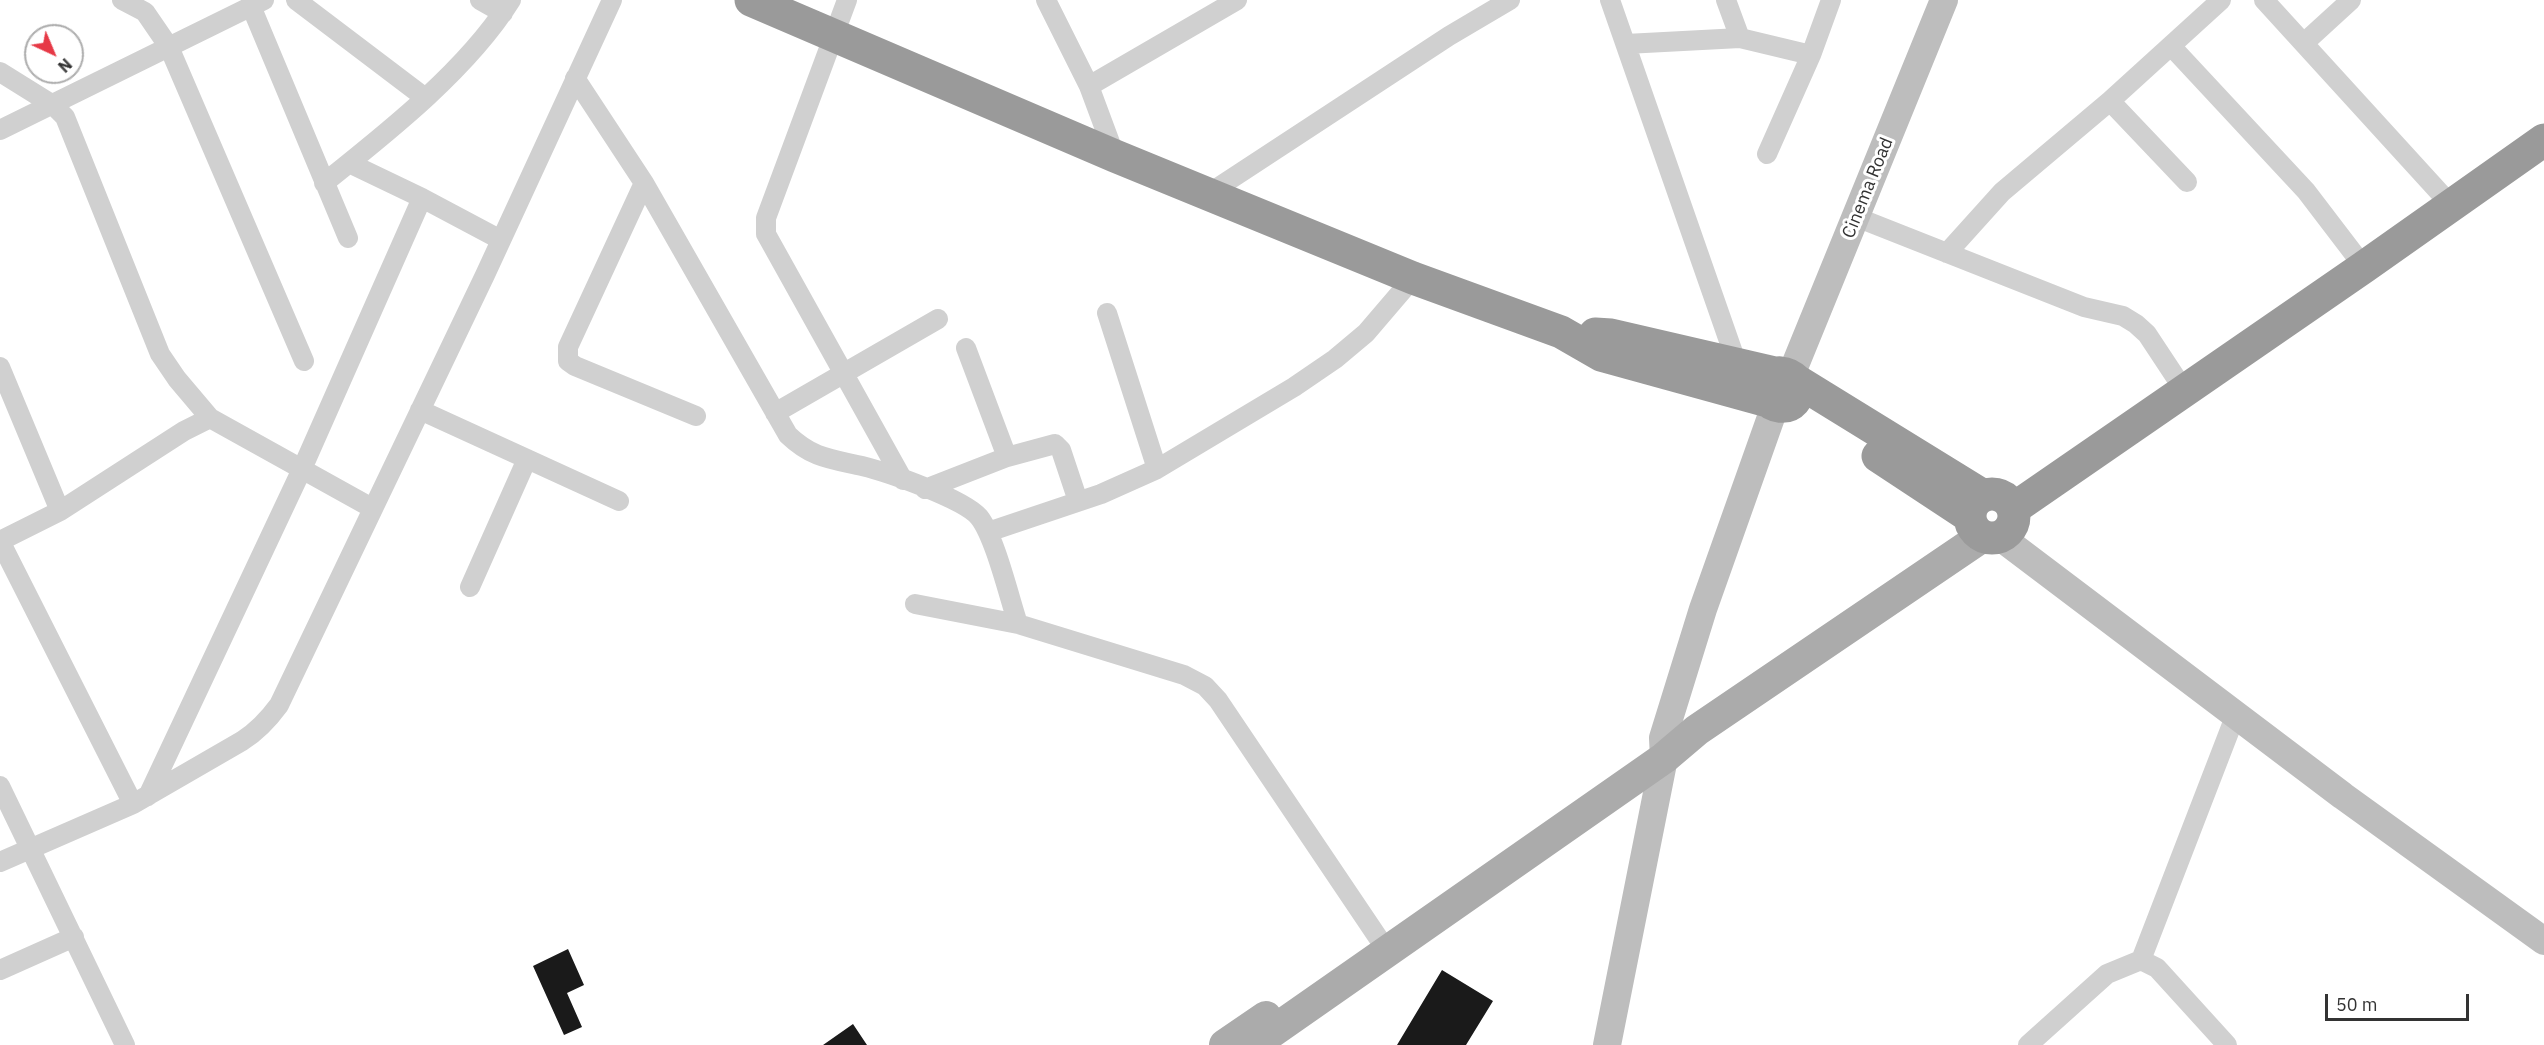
<!DOCTYPE html>
<html>
<head>
<meta charset="utf-8">
<style>
	body { margin:0 }
	#map { position:relative; width:2544px; height:1045px; overflow:hidden; background:#fff; font-family:"IBM Plex Sans",sans-serif }
	canvas { display:block }
	.north { position:absolute; left:24px; top:24px; width:60px; height:60px; box-sizing:border-box; background:#fff; border:2px solid #adadad; border-radius:50%; rotate:136deg; font-size:16px; font-weight:700; line-height:24px; text-align:center; color:#333 }
	.north::after { content:''; display:block; margin:auto; width:21px; height:27px; background:#e63946; clip-path:polygon(50% 0,100% 100%,50% 72%,0 100%) }
	.scale { position:absolute; left:2325px; top:994px; width:144px; height:27px; box-sizing:border-box; border:3px solid #333; border-top:0; padding-left:8px; font-size:18px; line-height:21px; white-space:nowrap; color:#333; -webkit-text-stroke:4px #fff; paint-order:stroke }
</style>
</head>
<body>
<div id="map">
<canvas width="2544" height="1045"></canvas>
<div class="north">N</div>
<div class="scale">50 m</div>
</div>
<script>
const g = document.querySelector('canvas').getContext('2d');
g.lineJoin = 'round';
function fillPath(path, color) {
  g.fillStyle = color;
  g.fill(path, 'evenodd');
}
function strokePath(path, color, width, dash) {
  g.strokeStyle = color;
  g.lineWidth = width;
  g.lineCap = dash ? 'butt' : 'round';
  g.setLineDash(dash || []);
  g.stroke(path);
}
function drawText(font, color, halo, rows, align = 'center') {
  g.font = font + ' "IBM Plex Sans",sans-serif';
  g.lineWidth = 6;
  g.setLineDash([]);
  g.textBaseline = 'middle';
  g.strokeStyle = halo;
  g.fillStyle = color;
  for (const [text, x, y, turn = 0] of rows) {
    g.save();
    g.translate(x, y);
    g.rotate((+turn || 0) * Math.PI / 180);
    g.textAlign = isNaN(turn) ? turn : align;
    if (halo) g.strokeText(text, 0, 0);
    g.fillText(text, 0, 0);
    g.restore();
  }
}
fillPath(new Path2D(`
	M568,949L584,985L567,993L582,1027L564,1035L533,966Z
	M1442,970L1493,1001L1466,1045H1397Z
	M853,1024L867,1045H823Z`), '#1a1a1a');
strokePath(new Path2D(`
	M122,0L145,12L169,47L304,361
	M296,0L424,97
	M480,0L503,13
	M847,0L766,218V234L903,480
	M1046,0L1089,86L1115,156
	M1610,0L1737,364
	M1726,0L1740,38
	M2264,0L2451,205
	M251,6L348,238
	M2304,43L2351,0
	M1626,44L1740,38L1811,55
	M2171,46L2306,191L2364,267
	M0,72L53,105L65,117L160,354L177,379L210,418L372,508
	M575,78L644,183L788,435C812,458 830,459 862,466C887,472 964,499 979,517C995,537 1009,597 1018,624
	M1089,86L1237,0
	M2110,101L2187,182
	M0,130L264,0
	M1767,154L1811,55L1831,0
	M349,163L422,198L501,240
	M324,183C388,132 468,69 511,0
	M644,183L568,347V361L575,366L696,416
	M1208,194L1449,36L1510,0
	M1856,217L2084,307L2123,316L2136,324L2147,334L2184,390
	M1947,253L2002,192L2110,101L2221,0
	M1107,313L1157,469
	M966,348L1007,457
	M0,367L60,511
	M420,410L619,501
	M775,413L938,319
	M925,489L1007,457L1055,444L1061,450L1078,501
	M988,532L1101,494L1157,469L1294,387L1335,359L1366,333L1413,278
	M0,541L133,804
	M0,541L60,511L184,431L210,418
	M470,587L527,459
	M915,604L1018,624L1184,675L1205,686L1218,700L1379,939
	M0,786L125,1045
	M148,796L302,469L422,198
	M0,862L133,804L242,741C258,731 268,720 279,705L485,275L612,0
	M2141,960L2236,714
	M0,970L74,937
	M2028,1045L2107,974L2141,960L2157,968L2227,1045`), '#d0d0d0', 20);
strokePath(new Path2D(`
	M1791,375L1944,0
	M1999,536L2343,796L2544,941
	M1607,1045L1664,758L1663,738L1703,609L1775,406`), '#bdbdbd', 28);
strokePath(new Path2D(`
	M1225,1045L1266,1017
	M1253,1045L1664,758L1697,730L1983,536`), '#ababab', 32);
strokePath(new Path2D(`
	M751,0L1115,156L1413,278L1561,332L1601,355L1768,401
	M1595,334L1611,335L1775,373
	M1797,381C1806,419 1753,410 1766,382C1773,368 1788,372 1797,381L1982,495
	M1878,456L1969,516
	M1970 516a22 22 0 1 1 44 0a22 22 0 1 1-44 0Z
	M2013,509L2364,267L2544,140`), '#9a9a9a', 33);
drawText('18px', '#333', '#fff', [
	["Cinema Road",1868,188,-68]
]);
</script>
</body>
</html>
